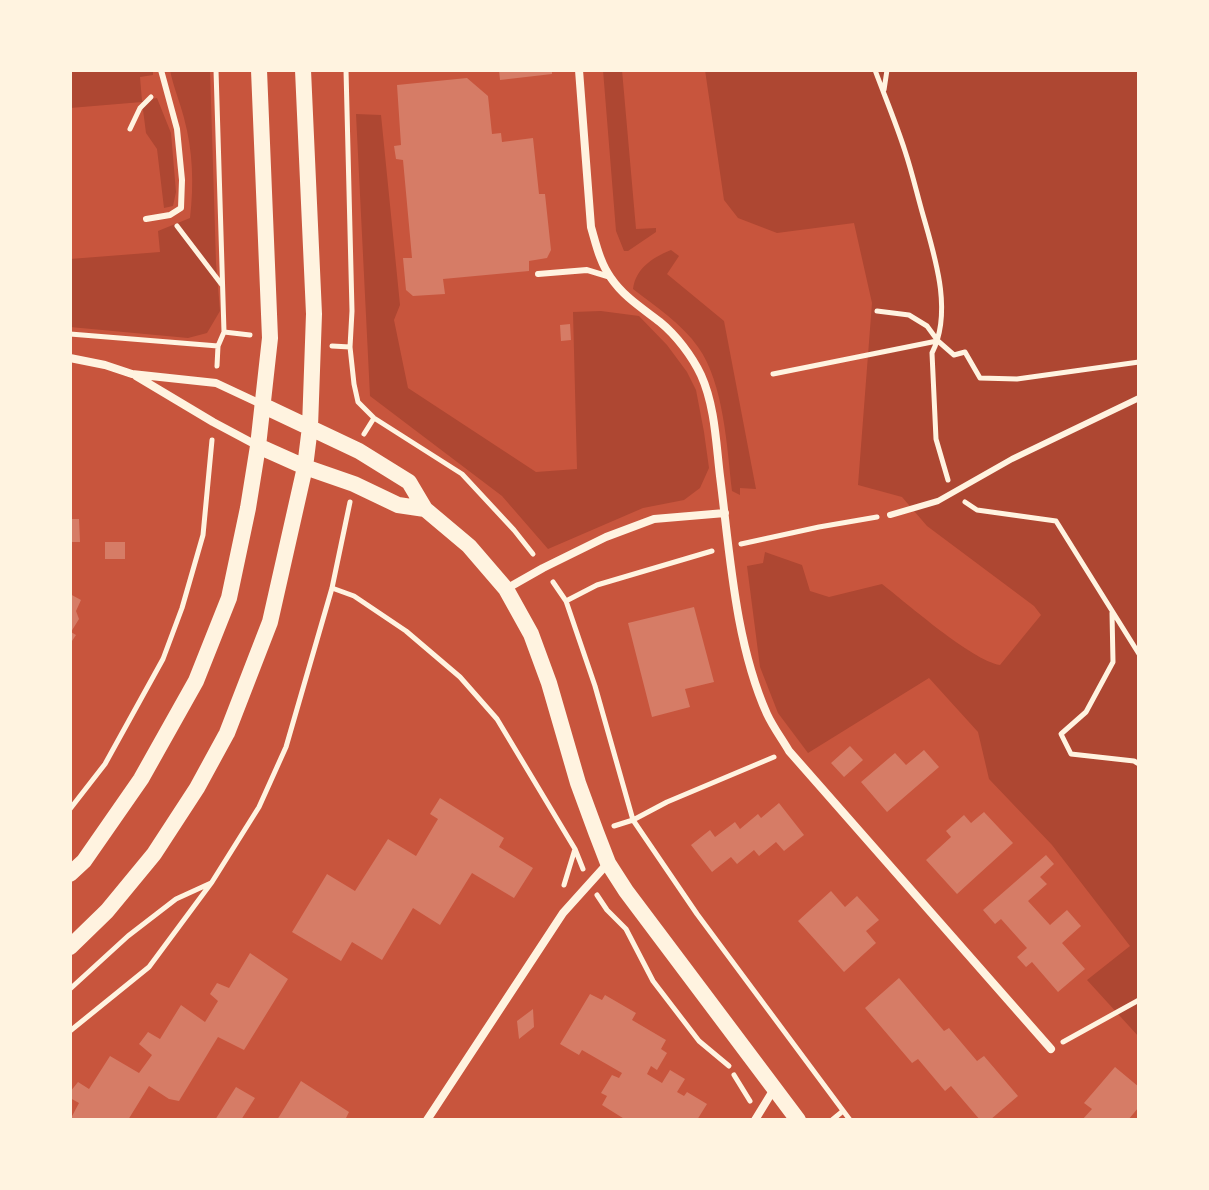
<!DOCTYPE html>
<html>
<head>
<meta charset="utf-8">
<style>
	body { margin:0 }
	#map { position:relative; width:1209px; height:1190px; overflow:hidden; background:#c8553d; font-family:"Asap Condensed",sans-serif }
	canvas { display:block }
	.frame { position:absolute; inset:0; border:72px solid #fff3e0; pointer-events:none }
</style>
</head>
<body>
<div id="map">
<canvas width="1209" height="1190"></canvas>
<div class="frame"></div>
</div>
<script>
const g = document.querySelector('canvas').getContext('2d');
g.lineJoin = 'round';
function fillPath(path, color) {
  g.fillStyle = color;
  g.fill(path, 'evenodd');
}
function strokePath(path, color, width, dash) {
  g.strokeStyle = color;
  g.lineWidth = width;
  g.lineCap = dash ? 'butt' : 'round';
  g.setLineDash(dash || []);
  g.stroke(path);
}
fillPath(new Path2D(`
	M70,70H153V75L140,77L142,101L157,98L171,133L176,192L173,206L164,208L157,149L146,133L142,102L70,108Z
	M170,70H210L216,263L220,311L207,333L188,338L70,327V259L160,252L158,231L190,218C194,185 193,151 184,118C180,102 173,86 170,70Z
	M603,70H622L636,229L656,228V232L628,251H624L616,231Z
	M705,70H1139V1037L1087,980L1130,946L1052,845L989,779L978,732L929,678L808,753L778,713L760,667L747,566L763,563L765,552L802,565L810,591L829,597L882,584C908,604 971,660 1000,665L1041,615L1034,606L927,526L902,497L858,485L872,303L854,223L777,233L738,218L724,200Z
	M356,114L381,115L400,305L394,320L408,388L536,472L577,469L573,312L601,311L639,316L667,345L687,372L696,390L704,432L709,468L700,488L684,500L643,508L548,549L502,496L370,396Z
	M671,250L679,256L667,274L724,321L756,489L740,488V495L732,491C727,448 724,383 698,347C682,324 655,306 633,289C636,268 652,258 671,250Z`), '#ae4732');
fillPath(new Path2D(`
	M499,70H552V74L500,80Z
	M467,78L488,96L492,134L501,133L502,142L533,138L539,194H545L551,250L547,258L529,261V271L443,279L445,294L413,296L406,290L403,258H412L403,160L396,159L394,146L401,145L397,85Z
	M570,324L571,340L561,341L560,325Z
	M70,519H79L80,542H70Z
	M105,542H125V559H105Z
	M70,594L81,600L76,611L79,619L71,632L76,635L70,644Z
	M694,607L714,682L685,689L690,707L652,717L628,623Z
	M850,746L863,760L844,777L831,763Z
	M924,750L939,767L887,812L861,782L895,753L906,765Z
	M440,798L504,838L499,847L533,868L514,898L472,873L440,925L413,908L382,960L352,942L341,961L292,932L327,874L355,891L388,839L416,856L438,819L430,814Z
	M779,803L804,835L784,851L776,842L759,856L754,850L737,864L731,857L712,872L691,845L710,830L715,837L735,822L740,829L758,814L761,818Z
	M984,812L1013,843L957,894L926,860L951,837L946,831L964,815L971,823Z
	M1046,855L1054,864L1040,877L1047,884L1028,901L1050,925L1067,910L1081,926L1062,943L1085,969L1058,992L1032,962L1026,967L1017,957L1027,948L1001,919L995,924L983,910Z
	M831,891L845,907L857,896L879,920L866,931L876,943L844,972L798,921Z
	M250,953L288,979L244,1050L218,1037L179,1101L169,1099L149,1086L128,1120H70L79,1103L70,1098V1092L78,1082L89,1089L110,1056L139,1073L152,1055L139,1044L148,1032L160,1039L181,1005L205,1022L218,1001L210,994L217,983L229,988Z
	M899,978L944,1031L949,1028L977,1061L984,1056L1018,1096L990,1120H980L951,1086L945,1091L918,1059L912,1063L865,1008Z
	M590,994L602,1000L605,995L636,1013L632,1020L666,1040L661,1049L667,1053L657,1070L651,1066L647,1074L662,1083L670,1070L685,1079L677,1092L684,1096L687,1092L707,1104L697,1120H626L602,1105L607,1096L601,1093L612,1075L619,1078L622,1073L582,1050L579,1055L560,1044Z
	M533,1009L534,1027L519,1039L517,1021Z
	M1115,1067L1139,1087V1107L1128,1120H1082L1092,1109L1084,1103Z
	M301,1081L349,1112L345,1120H277Z
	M236,1087L255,1098L241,1120H215Z`), '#d67c66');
strokePath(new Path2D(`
	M216,70L224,332L218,346L217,366
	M346,70L352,311L350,347L354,384L358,402L374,418L462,474L514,530L533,554
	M875,70C885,97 896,123 905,151C912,172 917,194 923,215C935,257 953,312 932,353L936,439L948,480
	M884,90L887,70
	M130,129L140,108L151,97
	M177,226L222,285
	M877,311L909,315L927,326L938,341L954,355L965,352L980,378L1017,379L1139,362
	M224,332L250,335
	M70,334L218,346
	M332,346L350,347
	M773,374L937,341
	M364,434L374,418
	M965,502L977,510L1056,521L1139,654
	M741,544L819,527L877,517
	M553,582L566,601L595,686L633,820L697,914L850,1120
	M332,588L354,596L406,631L460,677L497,719L575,849L564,885
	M566,601L597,585L712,551
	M1112,613L1113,662L1086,712L1061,734L1071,754L1134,761L1139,764
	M70,809L105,764L163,659L182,608L203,535L212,440
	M614,826L633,820L667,802L774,757
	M575,849L583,869
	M597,895L607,910L626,929L653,981L699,1041L729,1066
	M70,989L128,936L176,899L211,883
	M70,1031L149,967L212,882L259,807L286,747L332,588L350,502
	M1063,1042L1139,1000
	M734,1075L750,1101
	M832,1120L843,1111`), '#fff3e0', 5);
strokePath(new Path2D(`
	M146,219L170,215L181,208L182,180L177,129L161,70
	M538,274L587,270L610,277
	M890,515L938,501L1012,459L1139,398`), '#fff3e0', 6);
strokePath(new Path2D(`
	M579,70L591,227C596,244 600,263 611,278C624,297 642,308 660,322C676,335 692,356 701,375C715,406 716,443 720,476C730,554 735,642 767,714C773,727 782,739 789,751L1051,1049
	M70,358L105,365L132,374L216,383L263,405
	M136,376L213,422L258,446
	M506,589L543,568L606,537L654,519L725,513
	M427,1120L563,913L608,863
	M755,1120L774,1089`), '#fff3e0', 8);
strokePath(new Path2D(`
	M264,406L359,451L409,482L425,509L469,546L506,589L531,634L549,683L578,783L596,832L608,863L626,891L798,1120
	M258,446L305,467L354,484L398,505L425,509
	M70,874L84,861L141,779L196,681L229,598L248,508L258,446L270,338L259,70
	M70,947L107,911L154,854L197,788L227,733L270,622L305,467L310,427L314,314L303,70`), '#fff3e0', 16);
</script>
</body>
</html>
